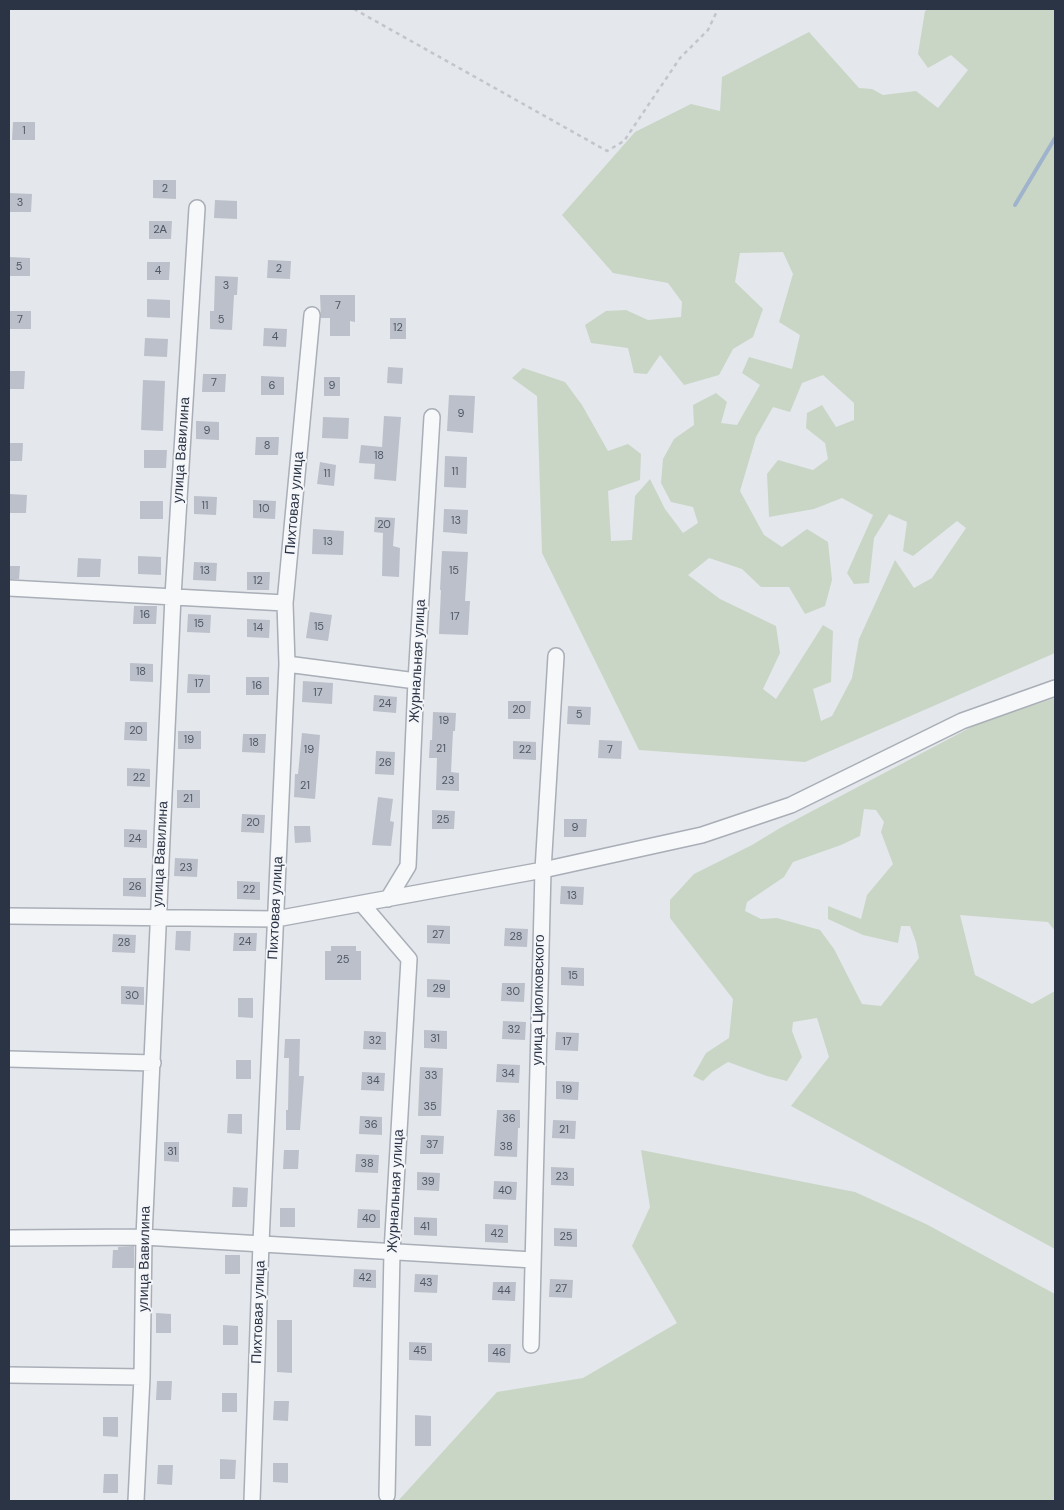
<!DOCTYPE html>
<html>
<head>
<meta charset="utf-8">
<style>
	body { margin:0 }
	#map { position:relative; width:1064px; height:1510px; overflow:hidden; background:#e4e7ec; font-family:"DM Sans",sans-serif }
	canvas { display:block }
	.frame { position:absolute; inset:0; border:10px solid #2b3445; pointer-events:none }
</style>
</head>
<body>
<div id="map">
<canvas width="1064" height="1510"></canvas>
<div class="frame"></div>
</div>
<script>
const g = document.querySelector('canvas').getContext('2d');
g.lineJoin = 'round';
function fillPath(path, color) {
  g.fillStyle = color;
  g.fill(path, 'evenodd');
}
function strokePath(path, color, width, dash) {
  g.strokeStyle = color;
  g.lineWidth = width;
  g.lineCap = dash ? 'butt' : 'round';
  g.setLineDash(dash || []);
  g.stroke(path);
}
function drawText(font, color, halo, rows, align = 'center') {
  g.font = font + ' "DM Sans",sans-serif';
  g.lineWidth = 4;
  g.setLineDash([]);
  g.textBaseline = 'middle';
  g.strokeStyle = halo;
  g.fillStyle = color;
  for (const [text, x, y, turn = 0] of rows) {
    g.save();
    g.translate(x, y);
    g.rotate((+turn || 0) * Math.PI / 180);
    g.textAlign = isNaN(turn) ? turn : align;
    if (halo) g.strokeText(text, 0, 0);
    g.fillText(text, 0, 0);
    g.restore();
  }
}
fillPath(new Path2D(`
	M929,9H1055V653L805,762L639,750L542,553L537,396L512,378L523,368L565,382L582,405L608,451L628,444L641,454L640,480L608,491L611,541L632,540L635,496L650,479L665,509L683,533L698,523L693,507L671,502L661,483L663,459L674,439L694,425L693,405L716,393L727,402L721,423L737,425L760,385L742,373L749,357L792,369L800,335L779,322L793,274L783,252L740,253L735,282L763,309L753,337L733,349L719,375L684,385L660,355L647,374L634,373L628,348L591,343L585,325L606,311L626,310L648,320L681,317L682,302L668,283L613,273L562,215L635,132L691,104L720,111L722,77L809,32L859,88L872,89L883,95L916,91L938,108L968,70L951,55L928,68L918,54L925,11ZM823,375L854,403V420L836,427L822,405L807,413L806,428L825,443L828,459L813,470L778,460L767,474L769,517L814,509L842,498L873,515L847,573L854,584L869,583L874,538L889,514L907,522L903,551L913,556L957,521L966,528L932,578L914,588L895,560L859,639L852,678L832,716L821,721L813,689L831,682L833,631L823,625L776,699L763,689L780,653L776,626L720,599L688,575L709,558L742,569L761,587H789L805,614L825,606L832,580L828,542L807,529L782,547L764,535L740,491L756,437L773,407L790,412L802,383Z
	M1055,698V931L1048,922L960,915L975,975L1032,1004L1055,991V1249L791,1106L829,1057L817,1018L793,1022L792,1031L802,1057L787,1081L767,1076L728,1062L712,1072L703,1081L693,1076L706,1053L729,1038L733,999L670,918V900L694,874L752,845L780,828L979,723ZM864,809L876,810L884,822L881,832L893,864L867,895L861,919L828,906V919L863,935L898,943L901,926H910L916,942L919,958L881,1006L862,1004L834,949L820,930L777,918L761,919L745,911L747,902L784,877L793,862L841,845L860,836Z
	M641,1150L855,1192L926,1224L1055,1294V1501H398L497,1392L583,1378L677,1323L632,1246L650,1207Z`), '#c9d6c5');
strokePath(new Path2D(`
	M1015,205L1055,138`), '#9fb4cc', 4);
fillPath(new Path2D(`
	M13,122H35V140H12Z
	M153,180H176V199L153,198Z
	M9,193L32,194L31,212H9Z
	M215,200L237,201V219L214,218Z
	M149,221H172L171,239H149Z
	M9,257L30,258V276H9Z
	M268,260L291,261L290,279L267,278Z
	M147,262H170L169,280H147Z
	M215,276L238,277L237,295H234L232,330L210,329V311H214Z
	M320,295H355V322L350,321V336H330V318H321Z
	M147,299L170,300V318L147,317Z
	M9,311H31V329H9Z
	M390,318H406V339H390Z
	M264,328L287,329L286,347L263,346Z
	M145,338L168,339L167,357L144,356Z
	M388,367L403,368L402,384L387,383Z
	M9,371H25L24,389H9Z
	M203,374H226L225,392H202Z
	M261,376L284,377V395H261Z
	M324,377H340V396H324Z
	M143,380L165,381L163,431L141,430Z
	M449,395L475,396L473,433L447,431Z
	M384,416L401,417L396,481L374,479L375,464L359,463L361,445L382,447Z
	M323,417L349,418L348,439L322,438Z
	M196,421L219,422V440L196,439Z
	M256,437H279L278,455H255Z
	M9,443H23L22,461H9Z
	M144,450H167L166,468H144Z
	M445,456L467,457L466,488L444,487Z
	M320,462L336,465L334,486L317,484Z
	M9,494L27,495L26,513H9Z
	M194,496L217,497L216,515L194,514Z
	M253,500L276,501L275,519L253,518Z
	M140,501H163V519H140Z
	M444,509L468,510L467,534L443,532Z
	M375,517L395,518L393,546L400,548L399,577L382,576L383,533L374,532Z
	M313,529L344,531L343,555L312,554Z
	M442,551L468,552L465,601H470L468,635L439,634L441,590H440Z
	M138,556L161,557V575L138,574Z
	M78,558L101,559L100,577H77Z
	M194,562L217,563L216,581L193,580Z
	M9,566H20L19,579H9Z
	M247,572H270L269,590H247Z
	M134,606H157L156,624H133Z
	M310,612L332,615L328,641L306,638Z
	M188,614L211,615L210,633L187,632Z
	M247,619L270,620L269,638L247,637Z
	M130,663L153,664V682L130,681Z
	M188,674L210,675V693H187Z
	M246,677H269V695H246Z
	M303,681L333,683L332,704L302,702Z
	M374,695L397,697L396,713L373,711Z
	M508,701H531L530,719H508Z
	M568,706L591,707L590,725L567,724Z
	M433,712L456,713L455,731H453L451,772L459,773V791L436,790L437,758H429L430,740H432Z
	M125,722H147V741L124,740Z
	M178,731H201V749H178Z
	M302,733L320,735L315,799L294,797L295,774H298Z
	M243,734H266L265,753L242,752Z
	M599,740L622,741L621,759L598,758Z
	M513,741L536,742V760L513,759Z
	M376,751L395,752L394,775L375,774Z
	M127,768L150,769V787L127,786Z
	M177,790H200V808H177Z
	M378,797L393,799L390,821L394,822L391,846L372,845Z
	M432,810L455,811L454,829H432Z
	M242,814L265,815L264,833L241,832Z
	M564,819H587L586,837H564Z
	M294,826H310L311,842L295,843Z
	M124,829L147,830V848L124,847Z
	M175,858L198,859L197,877L174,876Z
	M123,878H146V897L123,896Z
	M237,881L260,882V900L237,899Z
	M561,886L584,887L583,905L560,904Z
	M427,925L450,926V944L427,943Z
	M505,928L528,929L527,947L504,946Z
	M176,931H191L190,951L175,950Z
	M234,933H257L256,951H233Z
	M113,934L136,935L135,953L112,952Z
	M331,946H356V951H361V980H325V951H331Z
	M561,967L584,968V986L561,985Z
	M427,979L450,980V998L427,997Z
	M502,983H525L524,1002L501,1001Z
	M121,986L144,987V1005L121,1004Z
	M238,998H253V1018L238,1017Z
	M503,1021L526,1022L525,1040L502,1039Z
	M424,1030L447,1031V1049L424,1048Z
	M364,1031L386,1032V1050L363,1049Z
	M556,1032L579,1033L578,1051L555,1050Z
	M285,1039H300L299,1076H304L300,1130H286V1110H288L289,1058H284Z
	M236,1060H251V1079H236Z
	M497,1064L520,1065L519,1083L496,1082Z
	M420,1067L443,1068L441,1116H418Z
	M362,1072L385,1073L384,1091L361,1090Z
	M556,1081L579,1082L578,1100L556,1099Z
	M497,1110H520V1128H518L517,1157L494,1156Z
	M228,1114H242V1134L227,1133Z
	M360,1116L382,1117V1135L359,1134Z
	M553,1120L576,1121L575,1139L552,1138Z
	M421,1135L444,1136L443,1154H420Z
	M164,1142H179V1162L164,1161Z
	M284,1150H299L298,1169H283Z
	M356,1154L379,1155L378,1173L355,1172Z
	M551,1167L574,1168V1186L551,1185Z
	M417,1172L440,1173L439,1191L417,1190Z
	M494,1181L517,1182L516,1200L493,1199Z
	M233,1187L248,1188L247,1207H232Z
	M280,1208H295V1227H280Z
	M358,1209L380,1210V1228H357Z
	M414,1217L437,1218V1236L414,1235Z
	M485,1224L508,1225V1243L485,1242Z
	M554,1228L577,1229V1247L554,1246Z
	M134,1246V1268H112L113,1250H118V1247Z
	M225,1255H240V1274H225Z
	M354,1269L376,1270V1288L353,1287Z
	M415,1274L438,1275L437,1293L414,1292Z
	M550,1279L573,1280L572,1298L549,1297Z
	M493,1282H516L515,1301L492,1300Z
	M156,1313L171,1314V1333H156Z
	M277,1320H292V1373L277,1372Z
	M223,1325L238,1326V1345H223Z
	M409,1342L432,1343V1361L409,1360Z
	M488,1344H511L510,1363L488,1362Z
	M157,1381H172L171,1400H156Z
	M222,1393H237V1412H222Z
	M274,1401H289L288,1421L273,1420Z
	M415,1415L431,1416V1446H415Z
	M103,1417H118V1437L103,1436Z
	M220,1459L236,1460L235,1479H220Z
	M273,1463H288V1483L273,1482Z
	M158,1465H173L172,1485L157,1484Z
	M104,1474H118V1493H103Z`), '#bbc0ca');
const minor = new Path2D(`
	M9,588L285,603
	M287,664L416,681
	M388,899L408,866L416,681L432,417
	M362,904L409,959L392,1252L387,1495
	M9,916L276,919L543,870L702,835L791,805L962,721L1055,688
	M9,1059L153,1063
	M9,1238L144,1237L533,1260
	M531,1345L543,870L556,656
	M9,1375L142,1377
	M136,1501L142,1377L144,1237L173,596L197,208
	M252,1501L261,1243L287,664L285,603L312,315`);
strokePath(minor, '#a9aeb7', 18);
strokePath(new Path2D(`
	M354,9L607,151L624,141L680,58L708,30L718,9`), '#c2c5cb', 2.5, [4, 4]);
strokePath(minor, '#f7f8fa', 15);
drawText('11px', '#4f5766', null, [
	["1",24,131],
	["2",165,189],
	["3",20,203],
	["2А",160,230],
	["5",19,267],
	["2",279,269],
	["4",158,271],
	["3",226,286],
	["7",338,306],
	["7",20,320],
	["5",221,320],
	["12",398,328],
	["4",275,337],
	["7",214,383],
	["6",272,386],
	["9",332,386],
	["9",461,414],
	["9",207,431],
	["8",267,446],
	["18",379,456],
	["11",455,472],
	["11",327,474],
	["11",205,506],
	["10",264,509],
	["13",456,521],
	["20",384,525],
	["13",328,542],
	["13",205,571],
	["15",454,571],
	["12",258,581],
	["16",145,615],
	["17",455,617],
	["15",199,624],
	["15",319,627],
	["14",258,628],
	["18",141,672],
	["17",199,684],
	["16",257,686],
	["17",318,693],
	["24",385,704],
	["20",519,710],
	["5",579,715],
	["19",444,721],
	["20",136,731],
	["19",189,740],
	["18",254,743],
	["21",441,749],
	["19",309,750],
	["22",525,750],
	["7",610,750],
	["26",385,763],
	["22",139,778],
	["23",448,781],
	["21",305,786],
	["21",188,799],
	["25",443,820],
	["20",253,823],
	["9",575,828],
	["24",135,839],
	["23",186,868],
	["26",135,887],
	["22",249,890],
	["13",572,896],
	["27",438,935],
	["28",516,937],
	["24",245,942],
	["28",124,943],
	["25",343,960],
	["15",573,976],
	["29",439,989],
	["30",513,992],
	["30",132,996],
	["32",514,1030],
	["31",435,1039],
	["32",375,1041],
	["17",567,1042],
	["34",508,1074],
	["33",431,1076],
	["34",373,1081],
	["19",567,1090],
	["35",430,1107],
	["36",509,1119],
	["36",371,1125],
	["21",564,1130],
	["37",432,1145],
	["38",506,1147],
	["31",172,1152],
	["38",367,1164],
	["23",562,1177],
	["39",428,1182],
	["40",505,1191],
	["40",369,1219],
	["41",425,1227],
	["42",497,1234],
	["25",566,1237],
	["42",365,1278],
	["43",426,1283],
	["27",561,1289],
	["44",504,1291],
	["45",420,1351],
	["46",499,1353]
]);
drawText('14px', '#2b3445', '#f4f6f9', [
	["улица Вавилина",182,450,-86],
	["Пихтовая улица",295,503,-85],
	["Журнальная улица",418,661,-87],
	["улица Вавилина",161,854,-87],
	["Пихтовая улица",276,908,-87],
	["улица Циолковского",539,1000,-89],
	["Журнальная улица",396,1191,-87],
	["улица Вавилина",145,1259,-89],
	["Пихтовая улица",259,1312,-88]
]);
</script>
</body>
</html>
